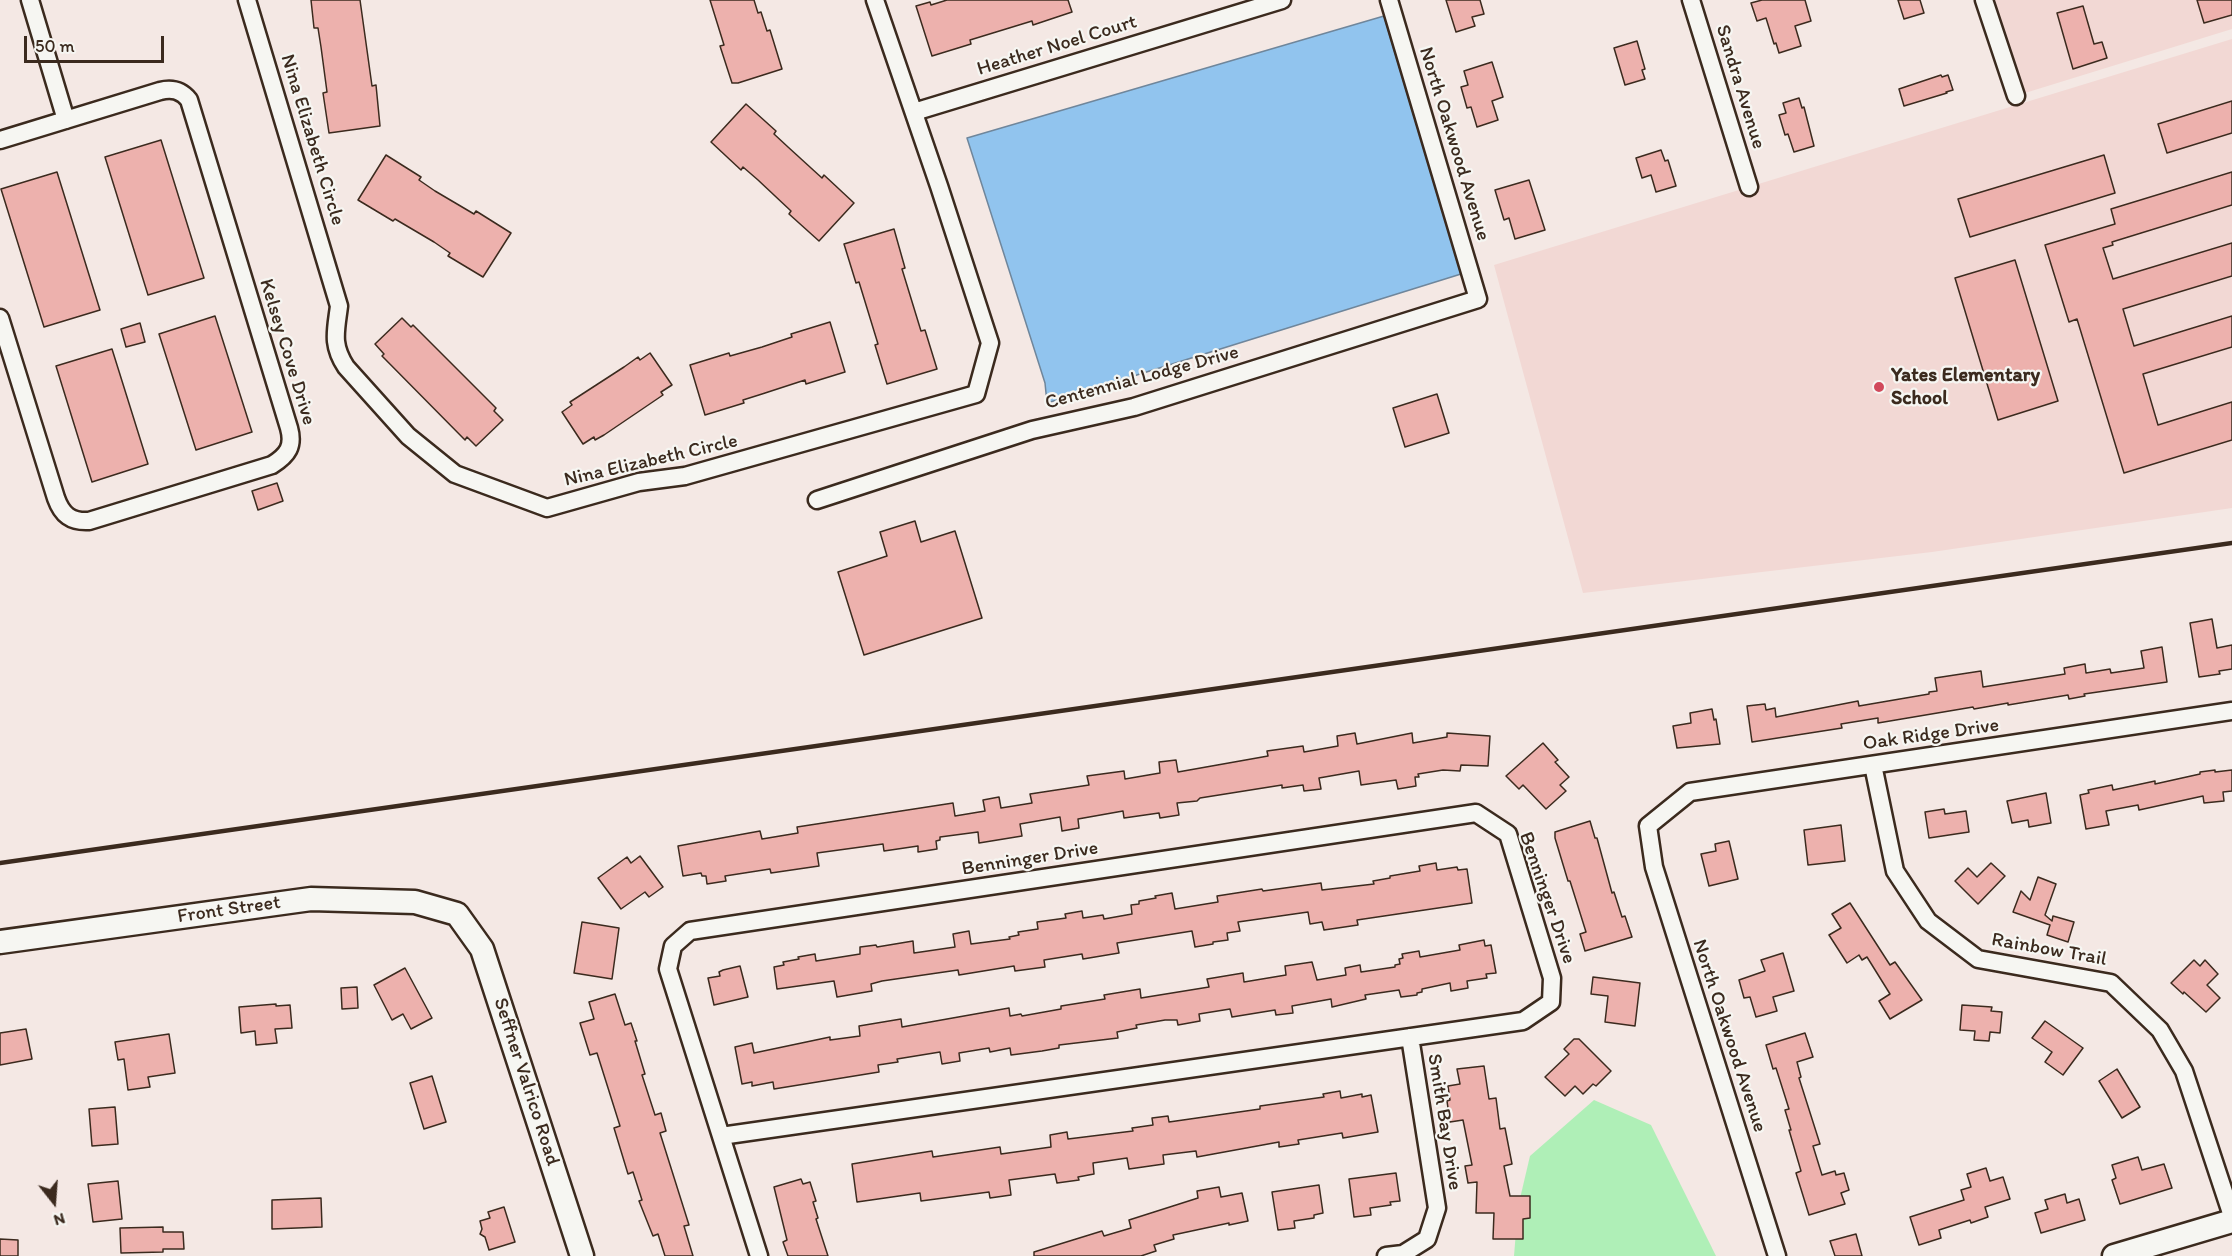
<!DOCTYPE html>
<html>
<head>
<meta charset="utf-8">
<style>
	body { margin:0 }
	#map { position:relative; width:2232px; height:1256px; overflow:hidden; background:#f4e8e4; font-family:Itim,sans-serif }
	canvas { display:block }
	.north { position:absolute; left:24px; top:1172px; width:60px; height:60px; -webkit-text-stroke:4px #f6f6f2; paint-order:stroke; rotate:163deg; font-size:16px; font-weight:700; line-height:24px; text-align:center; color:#3b2a1e }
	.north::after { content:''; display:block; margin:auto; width:21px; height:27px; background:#3b2a1e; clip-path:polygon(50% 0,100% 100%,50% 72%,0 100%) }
	.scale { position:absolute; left:24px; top:36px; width:140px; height:27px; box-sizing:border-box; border:3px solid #3b2a1e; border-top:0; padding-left:8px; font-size:18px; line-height:21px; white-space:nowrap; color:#3b2a1e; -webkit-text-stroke:4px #f6f6f2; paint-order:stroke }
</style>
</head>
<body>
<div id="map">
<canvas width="2232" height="1256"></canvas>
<div class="north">N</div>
<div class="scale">50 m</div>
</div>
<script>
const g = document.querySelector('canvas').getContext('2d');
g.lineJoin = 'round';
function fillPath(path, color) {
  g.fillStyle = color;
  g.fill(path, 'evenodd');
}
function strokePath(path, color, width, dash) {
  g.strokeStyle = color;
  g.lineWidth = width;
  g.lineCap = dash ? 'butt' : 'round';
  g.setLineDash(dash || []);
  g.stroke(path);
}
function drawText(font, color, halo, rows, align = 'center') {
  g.font = font + ' Itim,sans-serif';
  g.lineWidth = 4.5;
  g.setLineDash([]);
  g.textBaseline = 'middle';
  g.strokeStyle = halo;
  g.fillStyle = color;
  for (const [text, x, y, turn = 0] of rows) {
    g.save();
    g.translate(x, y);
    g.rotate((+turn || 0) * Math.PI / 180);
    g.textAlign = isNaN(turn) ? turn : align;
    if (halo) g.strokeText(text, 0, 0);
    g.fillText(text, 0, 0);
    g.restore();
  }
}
fillPath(new Path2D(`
	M1994,0H2232V29L2025,93Z
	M2232,39V508L1932,552L1583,593L1494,265Z`), '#f2d8d4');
fillPath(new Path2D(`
	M1594,1100L1651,1125L1716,1256H1514L1518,1207L1530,1156Z`), '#afefb7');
const water = new Path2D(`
	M1384,16L1461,274L1047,403L1045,383L967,138Z`);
fillPath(water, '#91c4ee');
strokePath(water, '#6f869b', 1.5);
const building = new Path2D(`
	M311,0H360L372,86L376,85L380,126L329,133L323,93L327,92L321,47L318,28H314Z
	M710,0H754L758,13L761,12L767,31L770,30L782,69L738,83H732L720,46L724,45Z
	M947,0H1068L1072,12L1033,25L1032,21L970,40L971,44L932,56L916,6L930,2L931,5Z
	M1446,0H1480L1484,14L1472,17L1475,26L1456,32Z
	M1762,0H1805L1811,21L1795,26L1801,46L1779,53L1776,43L1774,44L1766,18L1757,21L1751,3Z
	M1898,0H1920L1924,13L1904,19Z
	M2197,0H2232V15L2204,23Z
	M2083,6L2094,44L2102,42L2107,58L2073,69L2057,13Z
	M1637,41L1645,69L1642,70L1645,79L1625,85L1614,48Z
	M1492,62L1503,97L1492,101L1498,120L1477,127L1471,107L1467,108L1461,87L1468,85L1464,71Z
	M1941,75L1942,77L1948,75L1953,90L1946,92L1947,93L1904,106L1899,89Z
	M1799,98L1802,108L1804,107L1814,146L1794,152L1788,134L1785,135L1779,115L1786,113L1783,103Z
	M2232,101V133L2167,153L2158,124Z
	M746,104L776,131L774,134L788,147L822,178L824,175L854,203L819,241L789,214L791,211L758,180L743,167L741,170L711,142Z
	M161,140L204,278L148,295L105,157Z
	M1661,150L1665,161L1668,160L1676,186L1656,192L1651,175L1642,178L1636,158Z
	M386,155L421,177L419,180L435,191L474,214L476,211L511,233L483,277L448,256L450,253L434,242L395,219L393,221L358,200Z
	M2104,155L2115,193L1970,237L1958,199Z
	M57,172L100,310L44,327L1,189Z
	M2232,172V205L2112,242L2113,245L2103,248L2113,279L2232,243V276L2123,309L2134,346L2232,316V347L2143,374L2158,425L2232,402V440L2124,473L2077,319L2069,322L2045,245L2115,224L2111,209Z
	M1529,180L1545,230L1515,239L1509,218L1504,220L1495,190Z
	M894,229L905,268L902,269L921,331L925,330L937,369L887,384L875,345L878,344L859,282L856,283L844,244Z
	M2015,260L2058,401L1998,420L1955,278Z
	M215,316L252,432L196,450L159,334Z
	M402,318L411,327L413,325L496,408L494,411L503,420L476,446L467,437L465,440L382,356L384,354L375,344Z
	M830,322L845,372L806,384L805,380L762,394L743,400L744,403L705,415L690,365L729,353L730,356L762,347L792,337L791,334Z
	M140,323L145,342L126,347L121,329Z
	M112,349L148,464L92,482L56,366Z
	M650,353L672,385L661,392L663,395L604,435L595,440L594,437L583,444L562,412L572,405L570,402L624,367L638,357L640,360Z
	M1437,394L1449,433L1405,447L1393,408Z
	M277,483L283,501L258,510L252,491Z
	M915,521L921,542L955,531L982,618L864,655L838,572L887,556L880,532Z
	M2212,619L2217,648L2232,645V669L2219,671L2220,674L2199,677L2190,623Z
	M2162,647L2167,682L2084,694L2085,696L2069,699L2068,695L2008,705V703L1974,709L1973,707L1878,723V718L1841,724L1842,728L1752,742L1747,706L1765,704L1766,710L1775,708L1776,717L1858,701L1859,706L1929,694V692L1937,691L1935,678L1981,671L1983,687L2065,674L2064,668L2085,664L2086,673L2110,669L2111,673L2144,668L2141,651Z
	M1712,709L1714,720L1716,719L1720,744L1677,748L1673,726L1691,723L1690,713Z
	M1355,733L1357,744L1412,733L1413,743L1447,737V733L1490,736L1488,766L1461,765L1460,771L1443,770L1418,774L1419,777H1415L1416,786L1398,789L1396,780L1361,785L1359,771L1319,778L1321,789L1304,791L1303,785L1282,788V785L1200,798L1197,801L1177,803L1179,815L1160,818L1159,813L1124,818L1123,811L1078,819L1079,828L1062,831L1060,817L1020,824L1022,836L979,843L978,832L940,837V840L936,841L937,849L918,852V846L884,851L883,844L817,853L819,866L771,873L770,869L725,876L726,881L707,884L706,876H702L701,873L683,876L678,846L760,831L762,839L798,833L797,827L953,803L955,816L985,811L983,800L999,797L1001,808L1032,803L1030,794L1089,785L1087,776L1124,771L1125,779L1160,773L1159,762L1176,760L1178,772L1268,756L1267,751L1303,746L1304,752L1338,746L1337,736Z
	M1543,743L1558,760L1555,762L1569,777L1560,785L1566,791L1546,809L1523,785L1519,789L1506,776Z
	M2215,770V772L2232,770V791L2223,792L2224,801L2204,803L2203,796L2139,810L2138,805L2106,811L2109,825L2086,829L2080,795L2089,793L2088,790L2112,785L2113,790L2155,781V784L2200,774V772Z
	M2046,793L2051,823L2029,827L2028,820L2012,823L2007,801Z
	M1944,809L1945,814L1966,811L1969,832L1929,838L1925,812Z
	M1590,821L1595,838H1597L1612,893L1614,892L1622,917L1625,916L1632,937L1585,951L1580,934L1586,932L1570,881H1568L1555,838V832Z
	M1841,825L1845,861L1808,865L1804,830Z
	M1729,841L1738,879L1709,886L1701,854L1716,851L1715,844Z
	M640,856L663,887L649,897L645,892L621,909L598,878L627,857L631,863Z
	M1436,863L1437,870L1457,867L1458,870L1467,869L1472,903L1357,920L1358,925L1324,930L1322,922L1310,924L1308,912L1238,922L1240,931L1227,933L1228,940L1213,942V944L1195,947L1192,931L1117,943L1119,953L1083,959L1082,954L1044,960L1045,967L1015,971L1014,966L959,975L958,970L882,981L871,984L872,991L837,997L834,981L777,989L774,967L784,965L783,962L799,959L798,957L815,954L816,961L860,954V947L876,945L877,947L913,941L914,953L955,947L953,934L969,931L971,944L1010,939L1009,937L1019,935L1018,932L1038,929L1037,922L1066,918L1065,914L1082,911L1083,918L1103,915L1104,919L1132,914L1131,905L1139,904V901L1156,898L1155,896L1172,893L1175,909L1218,902L1217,896L1262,889L1263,891L1321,883L1322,890L1374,884L1373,881L1390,878V876L1420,871L1419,866Z
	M1991,863L2005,876L1978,904L1955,881L1968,868L1977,877Z
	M2038,877L2056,884L2045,915L2052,921L2053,916L2074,922L2068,942L2047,935L2050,925L2013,912L2021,891L2030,900Z
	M1850,903L1890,965L1895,962L1922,1000L1890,1019L1879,1001L1890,994L1867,957L1862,960L1859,955L1847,963L1829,935L1841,928L1832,914Z
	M582,922L619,928L612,979L574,973Z
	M1484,940L1485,946L1491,945L1496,973L1486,974L1487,978L1467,981L1468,988L1451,991L1450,983L1422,989V992L1417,993V995L1401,997L1399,990L1365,995L1366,999L1332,1007L1331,999L1292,1006L1293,1013L1276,1015L1275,1010L1232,1017L1230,1009L1199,1014L1200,1021L1178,1025L1177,1020H1165L1136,1025L1137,1028L1117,1032L1118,1038L1059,1045V1048L1042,1051L1011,1055L1010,1048L990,1052L989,1048L959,1053L960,1061L942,1064L940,1052L897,1059L898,1062L878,1065L879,1072L774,1089L773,1082L752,1086V1082L742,1084L735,1047L752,1043L754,1053L830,1037V1040L860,1036L859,1026L901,1019L902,1027L1009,1008L1010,1016L1021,1014L1022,1016L1061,1009V1006L1105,999L1104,995L1140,989L1141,998L1209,987L1207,979L1243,973L1244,982L1286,975L1285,966L1312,962L1317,980L1346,975L1345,968L1360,965L1361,972L1395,967V965L1400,964L1399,959L1403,958L1402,954L1419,951L1420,957L1460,950L1459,945Z
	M1783,953L1794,991L1773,997L1777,1011L1756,1017L1750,997L1744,998L1739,980L1765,971L1761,960Z
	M2194,960L2200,966L2205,960L2218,974L2207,985L2220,998L2206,1012L2184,992L2183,994L2171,983Z
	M740,966L748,997L714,1005L708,978L720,976L719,972L723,970Z
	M405,968L432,1018L411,1029L403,1014L392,1020L374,985Z
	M1593,977L1640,983L1635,1026L1605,1022L1608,996L1591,994Z
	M357,987L358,1008L342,1009L341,988Z
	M615,994L625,1025L631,1023L637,1041H635L645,1074L642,1075L655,1115L661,1113L666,1131L660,1133L689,1225L684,1226L693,1256H665L658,1234L653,1236L639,1201L642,1200L633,1172L628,1174L614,1128L620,1126L597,1053L590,1055L580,1023L594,1019L589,1002Z
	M276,1004V1006L290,1005L292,1028L275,1029L277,1043L256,1045L255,1031L241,1033L239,1007Z
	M1962,1005L1992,1007L1991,1011L2002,1012L2000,1033L1990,1032L1989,1041L1974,1040L1975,1031L1960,1030Z
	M2045,1021L2083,1048L2063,1075L2045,1062L2052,1052L2032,1038Z
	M26,1029L32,1059L0,1065V1033Z
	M1805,1033L1813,1057L1797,1062L1801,1077L1799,1078L1820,1144L1813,1146L1822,1175L1835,1171L1836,1175L1844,1173L1849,1190L1841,1193L1845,1204L1809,1215L1796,1173L1801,1171L1789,1130H1791L1785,1110L1789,1109L1776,1068L1773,1069L1766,1045Z
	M169,1034L175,1073L148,1077L150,1087L128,1090L124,1059L118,1060L115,1042Z
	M1574,1039H1579L1611,1071L1596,1086L1593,1084L1583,1094L1575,1086L1565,1096L1545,1077L1569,1054L1564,1049Z
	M1484,1066L1489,1099L1496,1098L1500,1129L1505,1128L1512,1164L1504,1166L1510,1196H1530V1218L1523,1219V1239H1493L1494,1213H1476L1477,1182L1468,1183L1465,1166L1472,1165L1463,1120L1450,1122L1447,1101L1450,1100L1448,1086L1460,1084L1457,1069Z
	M2117,1069L2140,1107L2122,1118L2099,1081Z
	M432,1076L446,1122L424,1129L410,1083Z
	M1340,1091L1341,1098L1362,1094V1097L1371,1095L1378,1132L1343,1138L1342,1133L1298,1140L1299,1144L1279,1147V1142L1197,1157L1196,1151L1163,1155L1164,1164L1129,1169L1127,1158L1093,1163L1094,1174L1078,1177L1079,1180L1057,1183L1055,1174L1009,1180L1011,1195L990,1198L989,1192L921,1201L920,1193L857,1202L852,1164L932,1151L933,1157L1000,1147L1001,1154L1051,1147L1050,1135L1067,1132L1068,1139L1133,1131L1132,1128L1153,1125L1152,1118L1168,1116L1169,1122L1260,1109V1106L1324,1097L1323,1094Z
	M115,1107L118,1144L92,1146L89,1109Z
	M2138,1157L2142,1170L2164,1164L2172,1188L2120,1204L2112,1180L2116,1178L2112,1165Z
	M1986,1168L1990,1181L2003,1177L2010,1199L1985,1207L1988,1217L1971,1223L1970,1220L1939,1230L1941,1238L1919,1245L1910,1217L1964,1200L1961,1190L1971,1187L1967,1174Z
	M1396,1173L1400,1201L1390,1202L1391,1205L1370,1208L1371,1215L1354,1217L1349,1179Z
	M801,1179L803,1184L810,1182L816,1201L813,1202L818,1218L816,1219L828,1256H788L783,1242L787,1240L774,1187Z
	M118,1181L122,1219L93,1222L88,1184Z
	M1319,1185L1323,1213L1314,1215V1218L1294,1221L1295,1228L1278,1230L1272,1192Z
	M1219,1187L1221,1197L1242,1193L1248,1221L1229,1225V1223L1173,1235L1174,1239L1154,1245L1156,1251L1141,1256H1034V1252L1102,1231L1104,1236L1131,1228L1129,1220L1198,1198L1197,1191Z
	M2065,1194L2067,1203L2079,1199L2085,1220L2041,1233L2035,1213L2048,1209L2045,1200Z
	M321,1198L322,1227L272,1229V1200Z
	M504,1207L515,1242L489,1250L485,1237L480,1234L482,1229L480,1221L490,1218L488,1212Z
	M163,1227V1232H183L184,1249H163V1252L121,1253L120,1228Z
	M1856,1234L1862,1256H1835L1830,1241Z
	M0,1239L18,1240V1256H0Z`);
fillPath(building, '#edb1ad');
strokePath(building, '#3b2a1e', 1.5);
const street = new Path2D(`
	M30,0L66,120
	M247,0L339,306C336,331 331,344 346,367L408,436L455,474L547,508L639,482L685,476L976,394L990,343L939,186L875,0
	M1691,0L1749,187
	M1984,0L2016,96
	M914,112L1282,0
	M0,140L160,91C172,88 181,90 189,100L289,428C294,446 288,455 272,465L89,521C71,522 62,515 56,498L0,318
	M817,500L1032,430L1134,407L1478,299L1389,0
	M1873,765L1895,871L1928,921L1978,959L2111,983L2160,1030L2184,1071L2232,1216
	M721,1136L1523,1021L1551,1002L1552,978L1508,834L1476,813L690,931L673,946L668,969L759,1256
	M1386,1256L1403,1254L1427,1239L1437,1208L1410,1037
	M1777,1256L1654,867L1648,826L1690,792L2232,711`);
const secondary = new Path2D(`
	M0,942L311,899L415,902L457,914L482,949L582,1256
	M2114,1256L2232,1221`);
strokePath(street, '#3b2a1e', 21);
strokePath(secondary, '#3b2a1e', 27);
strokePath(street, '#f6f6f2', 16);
strokePath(secondary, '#f6f6f2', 22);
strokePath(new Path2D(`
	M0,863L2232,543`), '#3b2a1e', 4.5);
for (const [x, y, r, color] of [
	[1879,387,6,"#d1495b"]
]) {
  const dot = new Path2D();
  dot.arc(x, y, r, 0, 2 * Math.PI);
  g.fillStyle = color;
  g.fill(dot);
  strokePath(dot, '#f6f6f2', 2);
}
drawText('20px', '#3b2a1e', '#f6f6f2', [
	["Heather Noel Court",1057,46,-17],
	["Sandra Avenue",1740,87,73],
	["Nina Elizabeth Circle",312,140,73],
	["North Oakwood Avenue",1454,144,73],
	["Kelsey Cove Drive",287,352,73],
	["Centennial Lodge Drive",1142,378,-15],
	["Nina Elizabeth Circle",651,461,-13],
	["Oak Ridge Drive",1931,735,-8],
	["Benninger Drive",1030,859,-9],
	["Benninger Drive",1547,898,71],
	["Front Street",229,910,-8],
	["Rainbow Trail",2049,950,10],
	["North Oakwood Avenue",1729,1036,72],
	["Seffner Valrico Road",526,1082,72],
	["Smith Bay Drive",1444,1122,81]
]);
drawText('bold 20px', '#3b2a1e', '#f6f6f2', [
	["Yates Elementary",1891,376],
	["School",1891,399]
], 'left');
</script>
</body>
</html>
